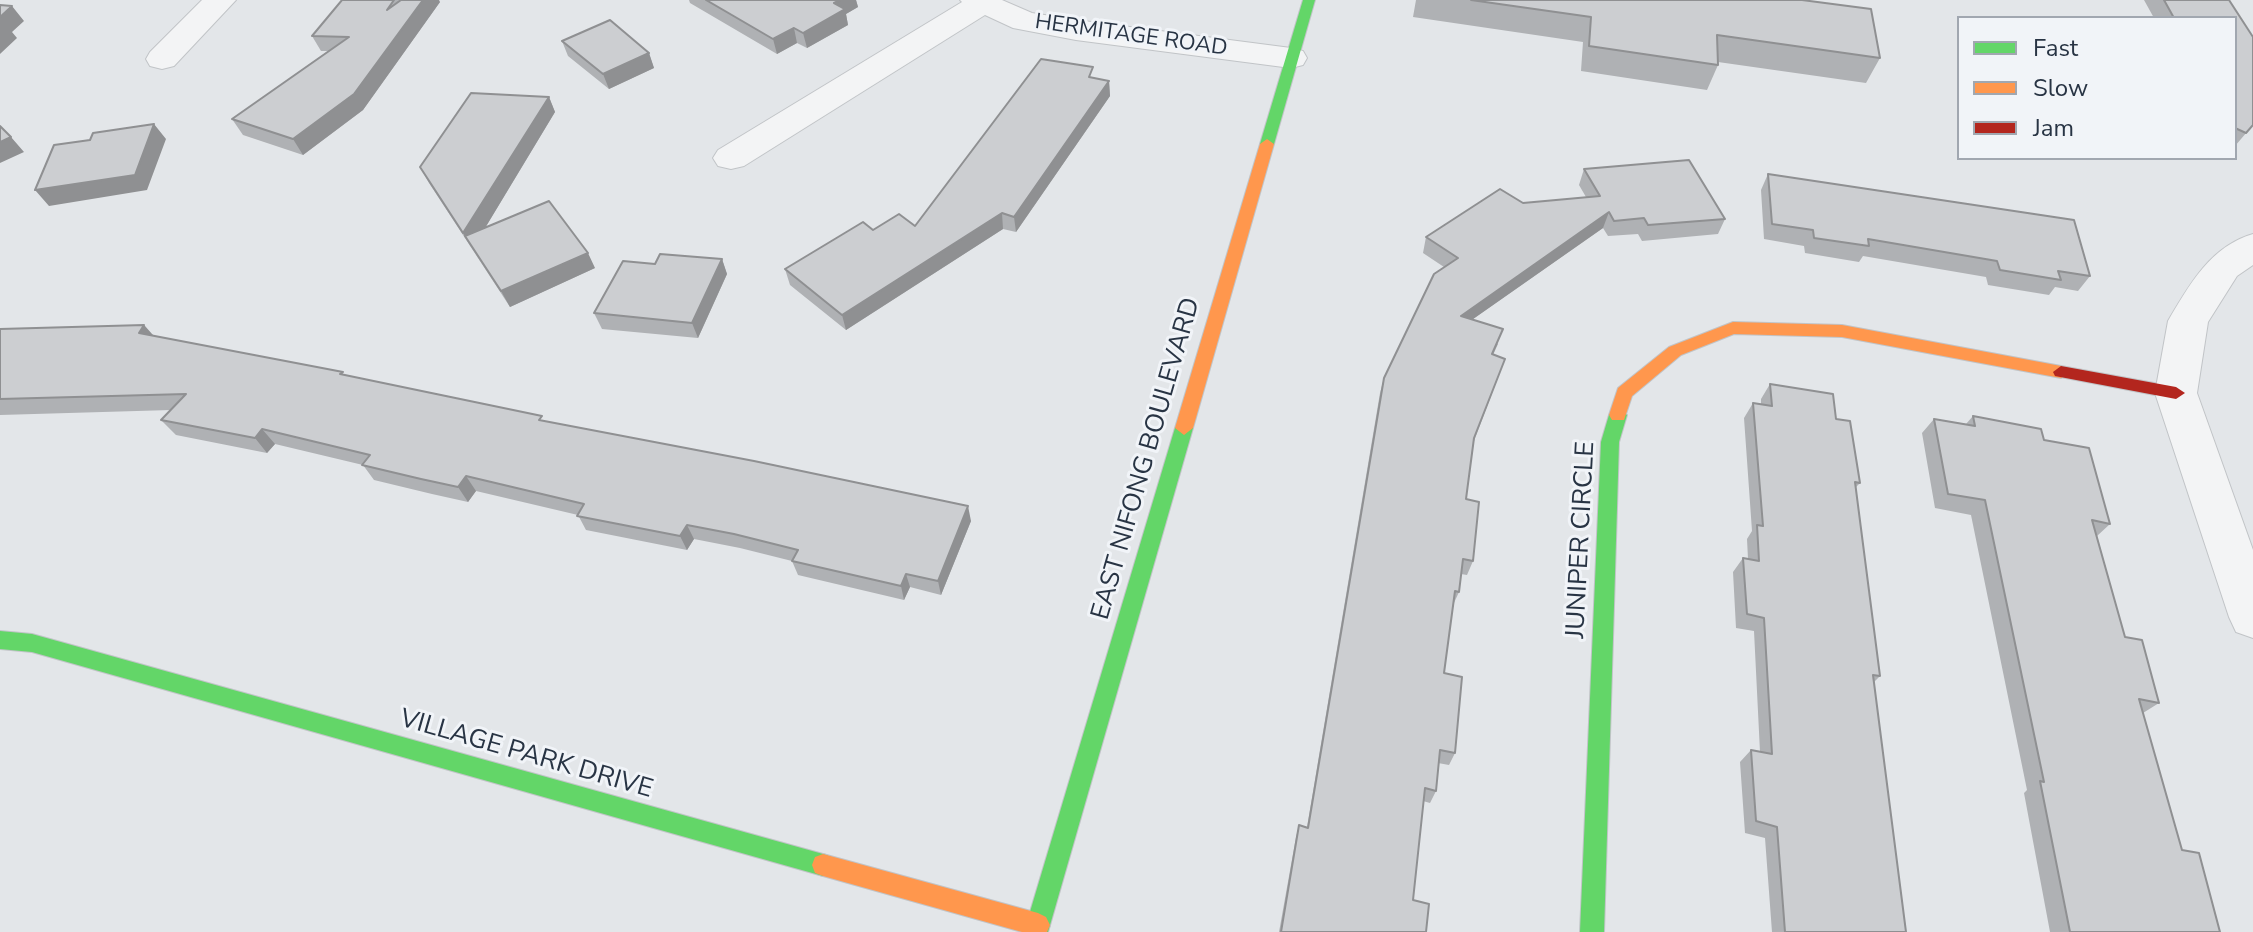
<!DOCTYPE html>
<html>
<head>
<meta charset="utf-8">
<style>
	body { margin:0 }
	#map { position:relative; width:2253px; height:932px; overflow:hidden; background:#e3e6e9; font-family:"Nunito Sans",sans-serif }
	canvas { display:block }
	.legend { position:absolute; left:1957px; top:16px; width:280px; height:144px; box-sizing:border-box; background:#f1f4f8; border:2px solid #a1a7b0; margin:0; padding:10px 14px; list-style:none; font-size:24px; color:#283444 }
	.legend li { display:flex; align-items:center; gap:16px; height:40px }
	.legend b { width:40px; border:2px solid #a1a7b0 }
</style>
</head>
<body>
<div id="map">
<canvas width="2253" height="932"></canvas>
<ul class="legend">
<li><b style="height:10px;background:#63d668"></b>Fast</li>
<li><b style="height:10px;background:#ff974d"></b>Slow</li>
<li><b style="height:10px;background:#b3261e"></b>Jam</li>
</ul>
</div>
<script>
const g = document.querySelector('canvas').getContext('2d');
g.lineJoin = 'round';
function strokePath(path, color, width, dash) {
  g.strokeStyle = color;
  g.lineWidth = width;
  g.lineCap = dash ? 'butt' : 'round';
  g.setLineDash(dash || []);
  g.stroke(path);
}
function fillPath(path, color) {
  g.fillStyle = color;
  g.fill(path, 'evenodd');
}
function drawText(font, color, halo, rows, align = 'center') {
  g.font = font + ' "Nunito Sans",sans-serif';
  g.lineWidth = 6;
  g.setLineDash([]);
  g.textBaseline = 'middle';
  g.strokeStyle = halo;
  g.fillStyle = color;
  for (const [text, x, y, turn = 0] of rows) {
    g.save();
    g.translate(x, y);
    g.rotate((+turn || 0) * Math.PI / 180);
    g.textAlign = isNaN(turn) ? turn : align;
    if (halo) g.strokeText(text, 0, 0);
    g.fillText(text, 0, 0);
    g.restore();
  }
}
const street = new Path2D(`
	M202,0H236L174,66L162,69L150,66L146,59L150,52Z
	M960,0H1002L1032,13L1076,20L1291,48L1303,51L1307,58L1303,65L1291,68L1076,40L1013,28L985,15L744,166L731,169L718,166L713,158L718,150L962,2Z
	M2253,234V265L2237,276L2208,322L2197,393L2253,550V638L2236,632L2229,617L2155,393L2168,321C2189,285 2211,246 2253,234Z`);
const fast = new Path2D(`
	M1303,0H1315L1274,144L1267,149L1260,144Z
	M1618,408L1627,415L1619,442L1604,932H1580L1601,442L1609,415Z
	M1184,421L1193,428L1048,932H1024L1175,428Z
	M0,631L32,634L823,854L831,857L834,865L831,873L823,876L32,652L0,649Z`);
const slow = new Path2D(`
	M1267,139L1274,144L1193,428L1184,435L1175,428L1260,144Z
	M1733,322L1842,325L2061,366L2069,372L2061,378L1842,337L1734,334L1681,355L1632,396L1624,420H1612L1609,415L1618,388L1669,347Z
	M823,854L1038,913L1046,917L1050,925L1047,932H1022L823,876L815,873L812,865L815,857Z`);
const jam = new Path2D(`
	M2061,366L2176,387L2185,393L2176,399L2055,376L2053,372Z`);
strokePath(street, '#c1c4c7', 2);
strokePath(fast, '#c1c4c7', 2);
strokePath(slow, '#c1c4c7', 2);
strokePath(jam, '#c1c4c7', 2);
fillPath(street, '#f3f4f5');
fillPath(fast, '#63d668');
fillPath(slow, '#ff974d');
fillPath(jam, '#b3261e');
fillPath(new Path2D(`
	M342,0H399L440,2L363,110L303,155L243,135L232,119L328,51H321L312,36Z
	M689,0H856L858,7L846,14L848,25L807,48L797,43L777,54L690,3Z
	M1416,0H1802L1880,58L1866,83L1718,62V65L1707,90L1581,71L1583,42L1413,17Z
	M2144,0H2229L2253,37V125L2235,146V18H2154Z
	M562,41L649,53L654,68L609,89L568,56Z
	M1094,78L1109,81L1110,96L1016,232L1003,229L846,330L790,285L785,269L873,230L915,226Z
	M549,97L555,112L485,228L595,268L510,307L429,183L420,167Z
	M1584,169L1725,219L1718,234L1642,241L1638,234L1608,236L1603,228L1473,319L1498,344L1493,355L1505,359L1474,441L1466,499L1473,561L1467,575L1461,574L1459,592L1453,605L1444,673L1455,753L1449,765L1438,763L1436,791L1430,803L1423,801L1413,900L1426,932H1279L1296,837L1299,825L1307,827L1380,393L1384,378L1444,267L1423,253L1426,237L1523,203L1586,197L1579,185Z
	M1768,174L2090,276L2078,291L2055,287L2049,295L1988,285L1986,277L1863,256L1859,262L1805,253L1804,246L1764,239L1761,190Z
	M722,259L727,274L698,338L602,329L594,313L655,264Z
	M144,325L154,336L345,375L971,521L941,595L910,587L904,600L798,575L792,561L740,548L694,539L687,550L586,530L578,515L476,491L468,502L432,494L374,480L363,465L275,444L267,453L176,435L161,420L171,410L0,415V329Z
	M1770,384L1836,419L1860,483L1855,488L1880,676L1874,682L1906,932H1772L1765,838L1745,833L1740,762L1751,750L1760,752L1754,631L1736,628L1733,572L1743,558L1748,559L1747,539L1752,531L1744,418L1753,403L1761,404V399Z
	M1973,416L2044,440L2110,524L2097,536L2125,637L2159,703L2143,713L2182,850L2220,932H2050L2024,793L2027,790L1971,515L1935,508L1922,433L1934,419L1966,424Z`), '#afb1b4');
fillPath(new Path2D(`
	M423,0H439L440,2L363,110L303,155L293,139Z
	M840,0H856L858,7L846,14L848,25L807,48L803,33L834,3Z
	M12,6L24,21L12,32L17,38L0,54V17Z
	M794,28L797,43L777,54L773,39Z
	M649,53L654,68L609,89L603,74Z
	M1109,81L1110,96L1016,232L1014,217Z
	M549,97L555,112L473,248L465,236L472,249L463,233Z
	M154,124L166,139L147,190L49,206L35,190Z
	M11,137L24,152L0,163V142Z
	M1609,212L1603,228L1456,331L1461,316Z
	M1002,213L1003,229L846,330L842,315Z
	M588,253L595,268L510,307L501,291Z
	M722,259L727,274L698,338L692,323Z
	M144,325L157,340L139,333Z
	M262,429L275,444L267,453L255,438Z
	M466,476L476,491L468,502L458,487Z
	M968,506L971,521L941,595L938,581Z
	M687,525L694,539L687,550L680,536Z
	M906,574L910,587L904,600L901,586Z`), '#8f9092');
const building = new Path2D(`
	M342,0H394L387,10L401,0H423L354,94L293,139L232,119L349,37L312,36Z
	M706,0H840L834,3L845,9L803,33L794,28L773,39Z
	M1471,0H1802L1871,9L1880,58L1717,35L1718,65L1589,46L1591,17Z
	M2164,0H2229L2253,37V125L2246,133L2235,128V18H2174Z
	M0,5L12,6L0,17Z
	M610,20L649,53L603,74L562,41Z
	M1041,59L1093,67L1089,77L1109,81L1014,217L1002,213L842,315L785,269L863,222L873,230L899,214L915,226Z
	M471,93L549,97L463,233L420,167Z
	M154,124L135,175L35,190L54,145L90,140L93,133Z
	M0,126L11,137L0,142Z
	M1689,160L1725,219L1648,225L1644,218L1614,221L1609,212L1461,316L1503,329L1492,354L1505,359L1474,438L1466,499L1479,502L1473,561L1463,559L1459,592L1455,591L1444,673L1462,677L1455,753L1440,750L1436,791L1425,788L1413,900L1429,904L1426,932H1281L1299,825L1308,828L1384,378L1434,274L1458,258L1426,237L1500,189L1523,203L1600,196L1584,169Z
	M1768,174L2074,220L2090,276L2058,271L2061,280L2000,270L1997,261L1868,239L1869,246L1814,238L1813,230L1772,224Z
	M549,201L588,253L501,291L465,236Z
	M660,254L722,259L692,323L594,313L623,261L655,264Z
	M144,325L139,333L343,372L340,374L542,416L539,420L754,461L968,506L938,581L906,574L901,586L792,561L798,550L734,534L687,525L680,536L577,516L584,504L466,476L458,487L421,479L362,465L370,455L262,429L255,438L161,420L186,394L0,399V329Z
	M1770,384L1833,394L1836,419L1850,421L1860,483L1855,482L1880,676L1873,675L1906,932H1785L1777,827L1756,821L1751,750L1772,754L1764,618L1747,614L1743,558L1759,561L1757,525L1763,526L1753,403L1772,406Z
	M1973,416L2041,429L2044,440L2089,448L2110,524L2092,520L2125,637L2142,640L2159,703L2139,699L2182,850L2199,853L2220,932H2070L2040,781L2044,782L1985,500L1948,494L1934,419L1975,426Z`);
fillPath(building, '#ccced1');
strokePath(building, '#8f9092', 2);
drawText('22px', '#283444', '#f1f4f8', [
	["HERMITAGE ROAD",1131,36,8]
]);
drawText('26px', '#283444', '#f1f4f8', [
	["EAST NIFONG BOULEVARD",1147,459,-74],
	["JUNIPER CIRCLE",1582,540,-87],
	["VILLAGE PARK DRIVE",526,755,16]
]);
</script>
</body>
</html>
